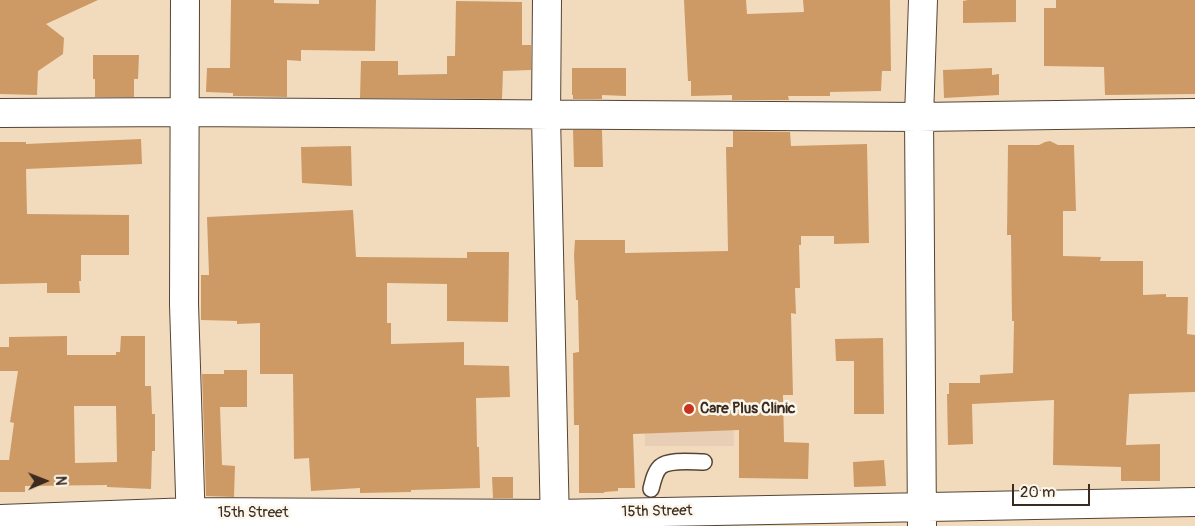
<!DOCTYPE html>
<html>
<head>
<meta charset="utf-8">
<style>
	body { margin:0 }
	#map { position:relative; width:1195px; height:526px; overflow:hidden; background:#f2dbbc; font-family:Pangolin,sans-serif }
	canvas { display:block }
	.north { position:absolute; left:20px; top:456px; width:50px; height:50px; -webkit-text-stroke:4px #fbf7ec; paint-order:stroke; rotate:89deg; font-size:14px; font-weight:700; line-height:20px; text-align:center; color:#3b2a1e }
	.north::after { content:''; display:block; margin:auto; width:18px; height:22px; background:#3b2a1e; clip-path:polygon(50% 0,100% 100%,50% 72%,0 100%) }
	.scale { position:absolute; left:1012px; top:484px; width:78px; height:22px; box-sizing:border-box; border:2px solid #3b2a1e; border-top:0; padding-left:6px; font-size:15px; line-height:18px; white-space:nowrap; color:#3b2a1e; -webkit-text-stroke:4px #fbf7ec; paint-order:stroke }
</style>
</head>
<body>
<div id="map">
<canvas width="1195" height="526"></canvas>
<div class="north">N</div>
<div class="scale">20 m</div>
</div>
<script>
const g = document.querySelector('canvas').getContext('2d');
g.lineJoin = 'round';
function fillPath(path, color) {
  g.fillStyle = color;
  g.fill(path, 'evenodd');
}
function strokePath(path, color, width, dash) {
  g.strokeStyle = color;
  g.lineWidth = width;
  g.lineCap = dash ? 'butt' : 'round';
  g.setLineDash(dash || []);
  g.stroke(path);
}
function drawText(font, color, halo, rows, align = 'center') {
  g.font = font + ' Pangolin,sans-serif';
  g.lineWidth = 5;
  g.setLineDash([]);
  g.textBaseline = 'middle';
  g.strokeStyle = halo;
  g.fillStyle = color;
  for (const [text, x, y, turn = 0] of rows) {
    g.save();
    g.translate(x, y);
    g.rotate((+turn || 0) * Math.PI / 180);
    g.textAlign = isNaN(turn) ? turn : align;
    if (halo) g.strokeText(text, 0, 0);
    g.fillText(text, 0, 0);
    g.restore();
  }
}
fillPath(new Path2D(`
	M733,371L734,446H645L643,372Z`), '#e9ceb6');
fillPath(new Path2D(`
	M0,0H98L46,24L64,38L63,54L38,71L37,95L0,94Z
	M231,0H274V3L319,4V0H376L375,51L301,50V61L287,60V97L233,96V93L206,92L207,68H230Z
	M684,0H746L747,14L804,12L803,0H890L891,71H882L881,91L830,92V96H788L789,100H732V95L691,96V81H688Z
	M968,0H1016V22L963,23V1Z
	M1056,0H1195V94L1105,95L1104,67L1044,66V8H1056Z
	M456,1L522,2V45H531V70L503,71L502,99L360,98L361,61H398V75L447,74V56H455Z
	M93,55H139L138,79H134V97H95V79H93Z
	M572,68H626V96L602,95V99H573V95H572Z
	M992,68V75L999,74V95L944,98L943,70Z
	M573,130H602L603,167H574Z
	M733,131L790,132L791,146L867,144L869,243L834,244V236H801V245H799L800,288H795L796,314L791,313L793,395H783L784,442L809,443L808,479L739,478V430L633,434L635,488H618V491L604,492V493H579V425H574L573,353L579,352L578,300H576L574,255L575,240H625V253L728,251L726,147H733Z
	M141,139L142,164L26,169L27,214L129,215V255H81V281H79L80,293H47V283L0,284V142H26V144Z
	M1050,141L1058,145H1074L1076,211H1063V256L1101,257L1100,261H1143V295L1166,294V297H1188L1187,334L1195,335V392L1129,394L1126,445L1160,444V481H1121V467L1053,465L1054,400L972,404L973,444L948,445L947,394H949V383H980V375L1013,373L1014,321H1012L1011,235H1007L1008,145H1039L1045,142Z
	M351,146L352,186L302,183L301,147Z
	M353,210L356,257L467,258V252H509L508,322L447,321V284L387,283V323H391V344L464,342V365L509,366L510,397L476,398L477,447H479L480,488L411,490V492L360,493V488L311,491L309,458L294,459L293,374H260V323L237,324V321L201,320V275H209L207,217Z
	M67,336V355H116V352H120L121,336H145V386H151L152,414H155V451H152L151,489L107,487V485L25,486V492H0V460H9L14,423L10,422L18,371H0V347H9V337ZM74,406H116L117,462L75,463Z
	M883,338L884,414H854V361H836L835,339Z
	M224,370H247V407H220L222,465L235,466L234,497L206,496L202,374H224Z
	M884,460L886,486L854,487L853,462Z
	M492,477H513V498H493Z`), '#cd9a65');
const service = new Path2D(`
	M651,489C653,481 655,472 660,467C669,459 693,462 704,462`);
const minor = new Path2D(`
	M185,0L184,304L191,526
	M547,0L546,116L555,526
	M0,113L184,112L919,117L1195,113
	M0,519L192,512L555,514L1195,502
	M922,525L919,117L923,0`);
strokePath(service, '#564536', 18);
strokePath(minor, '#564536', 30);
strokePath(service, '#fff', 15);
strokePath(minor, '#fff', 28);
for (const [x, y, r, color] of [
	[689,409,6,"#c8321e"]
]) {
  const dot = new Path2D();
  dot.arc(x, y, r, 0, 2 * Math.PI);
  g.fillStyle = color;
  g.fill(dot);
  strokePath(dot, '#fbf7ec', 2);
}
drawText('bold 15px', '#3b2a1e', '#fbf7ec', [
	["Care Plus Clinic",700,409]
], 'left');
drawText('15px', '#3b2a1e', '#fbf7ec', [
	["15th Street",657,512,-1],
	["15th Street",253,513]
]);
</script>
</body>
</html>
